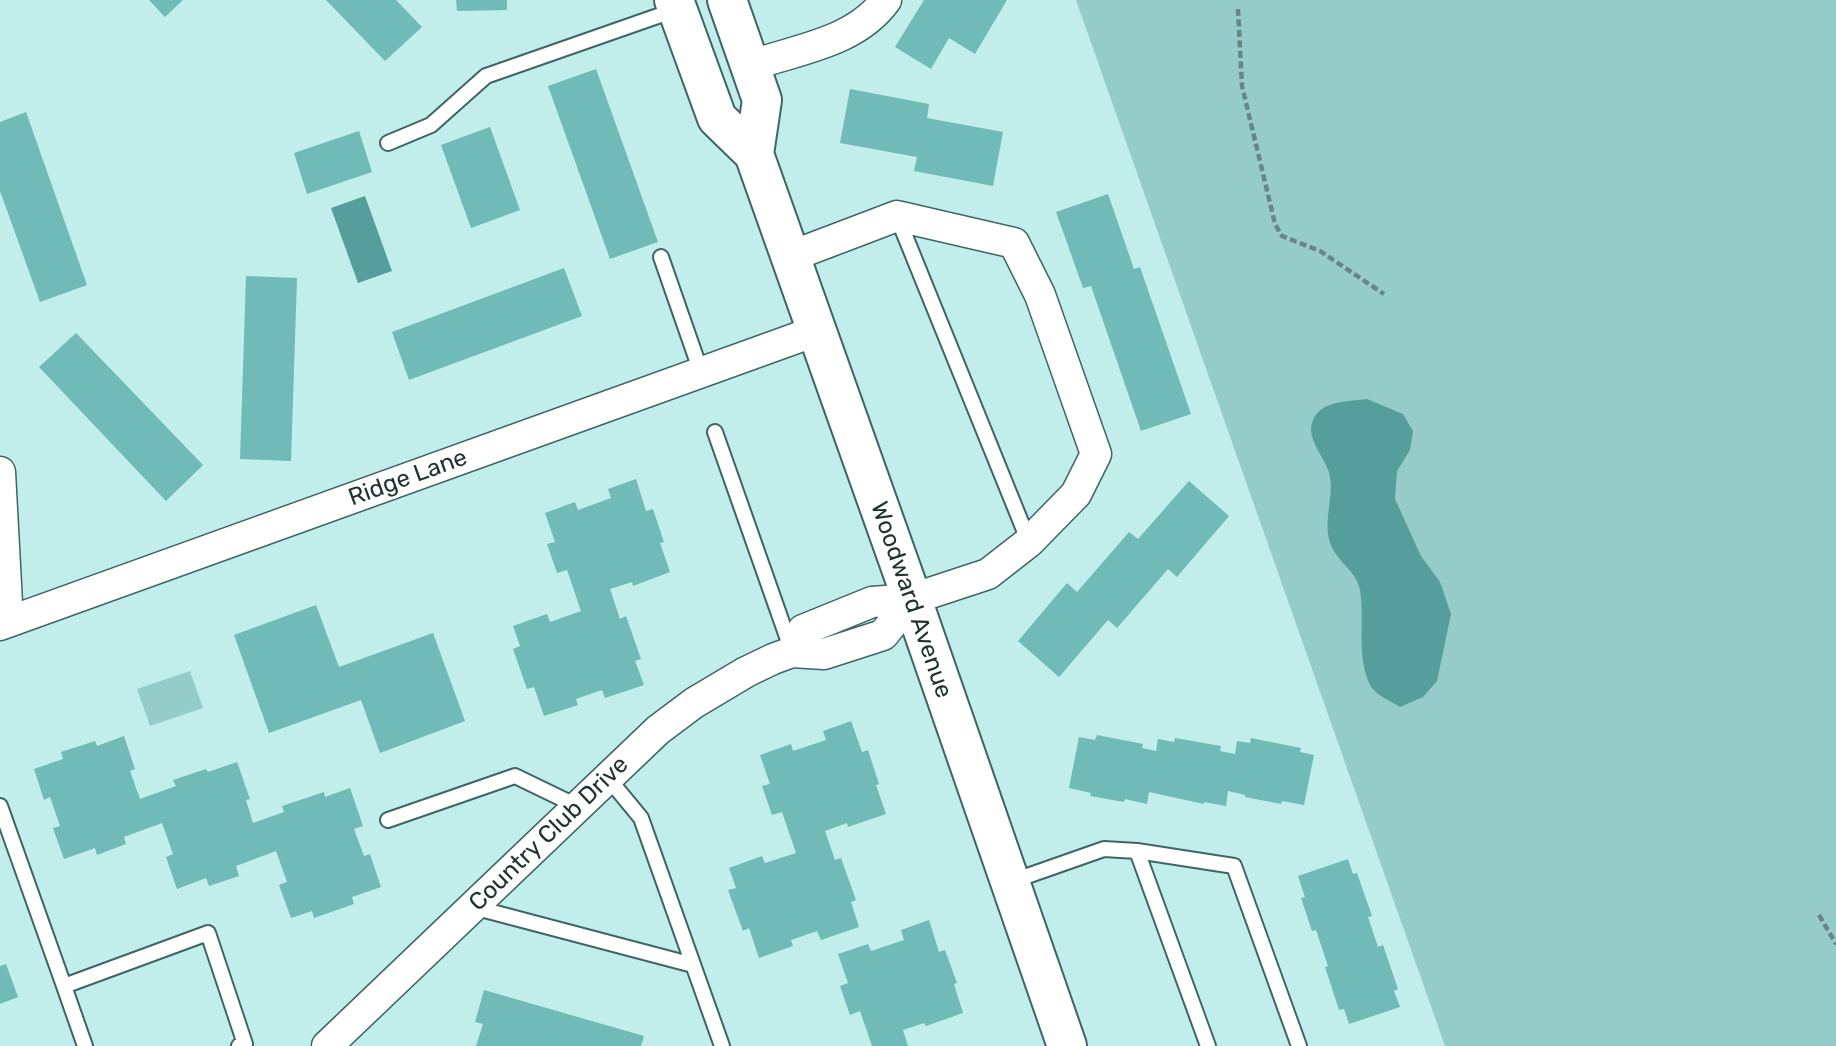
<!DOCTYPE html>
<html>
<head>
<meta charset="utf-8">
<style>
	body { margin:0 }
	canvas { display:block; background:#c1edeb }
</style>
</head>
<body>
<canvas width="1836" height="1046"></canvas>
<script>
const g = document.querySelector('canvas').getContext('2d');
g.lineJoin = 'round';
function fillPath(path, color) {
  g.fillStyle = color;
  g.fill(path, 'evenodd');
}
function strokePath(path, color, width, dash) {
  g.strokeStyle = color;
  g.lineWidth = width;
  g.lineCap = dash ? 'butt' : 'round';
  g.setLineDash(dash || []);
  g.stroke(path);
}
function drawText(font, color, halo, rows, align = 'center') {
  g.font = font + ' Rubik,sans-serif';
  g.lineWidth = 5;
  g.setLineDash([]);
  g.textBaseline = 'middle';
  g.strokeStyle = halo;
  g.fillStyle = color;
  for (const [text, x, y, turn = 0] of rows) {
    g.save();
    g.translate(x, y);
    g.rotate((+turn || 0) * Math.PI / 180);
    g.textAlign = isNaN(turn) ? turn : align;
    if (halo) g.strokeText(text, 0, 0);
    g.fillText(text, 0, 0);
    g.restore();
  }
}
fillPath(new Path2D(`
	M1076,0H1836V1046H1445Z
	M190,671L203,708L150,726L137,689Z`), '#95ccca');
fillPath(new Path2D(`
	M365,196L392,271L358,283L331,208Z
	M1367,399L1403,414L1413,431L1410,450L1397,471L1395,499L1421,556L1440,582L1451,614L1437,681L1423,697L1400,707C1391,701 1375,695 1370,685C1356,655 1365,623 1360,590C1357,573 1342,565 1334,551C1319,527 1336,497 1329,472C1324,457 1307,439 1312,423C1319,400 1347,402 1367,399Z`), '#559e9c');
fillPath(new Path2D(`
	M149,0H183L165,17Z
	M326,0H396L422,27L385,61Z
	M456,0H507V10L457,11Z
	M924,0H1007L975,54L949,38L931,69L895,47Z
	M596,69L658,242L610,259L548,86Z
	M850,89L929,104L927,118L1003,132L993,186L914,171L917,157L840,143Z
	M26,112L87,285L40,302L0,191V122Z
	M490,127L520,210L471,228L441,145Z
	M359,131L372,172L307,194L294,153Z
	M1108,194L1134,269L1140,267L1191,414L1141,431L1091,286L1083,288L1056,212Z
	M564,268L582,316L409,380L392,332Z
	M246,276L297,278L291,461L240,459Z
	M76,333L203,465L166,501L39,367Z
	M636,479L646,511L653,509L664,542L660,543L670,572L633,586L632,582L610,589L620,619L626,616L641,659L635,661L644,685L605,698L602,690L576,699L578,705L544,716L534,687L527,689L513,649L520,646L513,626L547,614L550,622L581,611L567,570L557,573L547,544L555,542L545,513L575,502L578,510L611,498L608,489Z
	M1189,481L1229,516L1177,577L1168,569L1117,628L1108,620L1059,677L1018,641L1067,583L1077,592L1129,532L1138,539Z
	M316,605L339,667L433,633L465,721L380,753L361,700L269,733L234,635Z
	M851,721L862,752L868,750L879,784L876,785L886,814L848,827L847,823L825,831L835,860L841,858L856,900L851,902L859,927L821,940L817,931L791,940L793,946L759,958L749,928L743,931L728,890L736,888L729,868L762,856L765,863L796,853L782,812L772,815L762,786L770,784L760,755L791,744L793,751L826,740L823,731Z
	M1097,735L1143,744L1142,748L1156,751L1158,739L1174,742L1175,738L1221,746L1220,751L1235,754L1237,741L1250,743L1251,738L1301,748L1300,752L1314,755L1304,805L1282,801L1281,804L1245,797V795L1228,791L1226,806L1204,802V804L1149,792L1147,804L1125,799L1124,802L1090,796L1091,793L1069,788L1079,737L1095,740Z
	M124,736L135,769L130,771L140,799L176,786L173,780L206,769L208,772L237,762L250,799L246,800L253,823L284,812L282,806L324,792L325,797L350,788L363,826L354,829L364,856L370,854L381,887L352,897L354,904L314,918L312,911L291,918L279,885L287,882L276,851L236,866L239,876L209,886L206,878L177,889L166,857L173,854L162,823L124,837L126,844L97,855L95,848L64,859L53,828L60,826L50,797L44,800L34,769L63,759L61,752L95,741L97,746Z
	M1348,859L1353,874L1357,873L1372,916L1368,917L1378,947L1383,945L1398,989L1394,991L1400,1007L1349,1024L1344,1009L1339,1010L1325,967L1328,966L1316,930L1312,931L1301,898L1305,897L1298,876Z
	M929,920L939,952L945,950L957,983L954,984L963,1013L926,1026L924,1023L903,1030L908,1046H872L860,1011L850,1015L840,986L848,983L838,954L868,944L871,951L904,940L901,930Z
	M6,964L18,997L0,1004V966Z
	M484,990L644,1036L641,1046H476L483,1024L475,1022Z`), '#70bab8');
const lane = new Path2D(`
	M388,143L431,125L486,76L675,10
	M897,216L1029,542
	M661,257L701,372
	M715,432L792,651
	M608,778L641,818L722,1046
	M0,806L64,986
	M388,820L515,776L579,807
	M1137,851L1208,1046
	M1010,882L1104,849L1137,851L1234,866L1299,1046
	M473,907L693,965
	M85,1046L64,986L208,933L245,1044L239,1046`);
const street = new Path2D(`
	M750,66C797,49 855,43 886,0
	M789,257L897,216L1014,243L1040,295L1096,454L1076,494L1029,542L988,574L912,599L872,602L803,630L792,652
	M0,472L8,622
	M0,625L816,331
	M327,1046L658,730L694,703L746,672L773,659L792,652L824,654L883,635L912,599`);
const secondary = new Path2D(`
	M674,0L717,118L754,154L912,599L1067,1046
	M727,0L762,100L754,154`);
strokePath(lane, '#3d6665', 18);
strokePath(street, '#3d6665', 33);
strokePath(secondary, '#3d6665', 42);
strokePath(new Path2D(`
	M1238,9L1242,86L1275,224L1282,236L1320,251L1384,294
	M1819,915L1836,944`), '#688685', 4.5, [7, 3.5]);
strokePath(lane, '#fff', 14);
strokePath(street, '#fff', 30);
strokePath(secondary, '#fff', 38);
drawText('24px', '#1f3130', '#fff', [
	["Ridge Lane",408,478,-20],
	["Woodward Avenue",911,600,71],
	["Country Club Drive",549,834,-44]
]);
</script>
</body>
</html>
